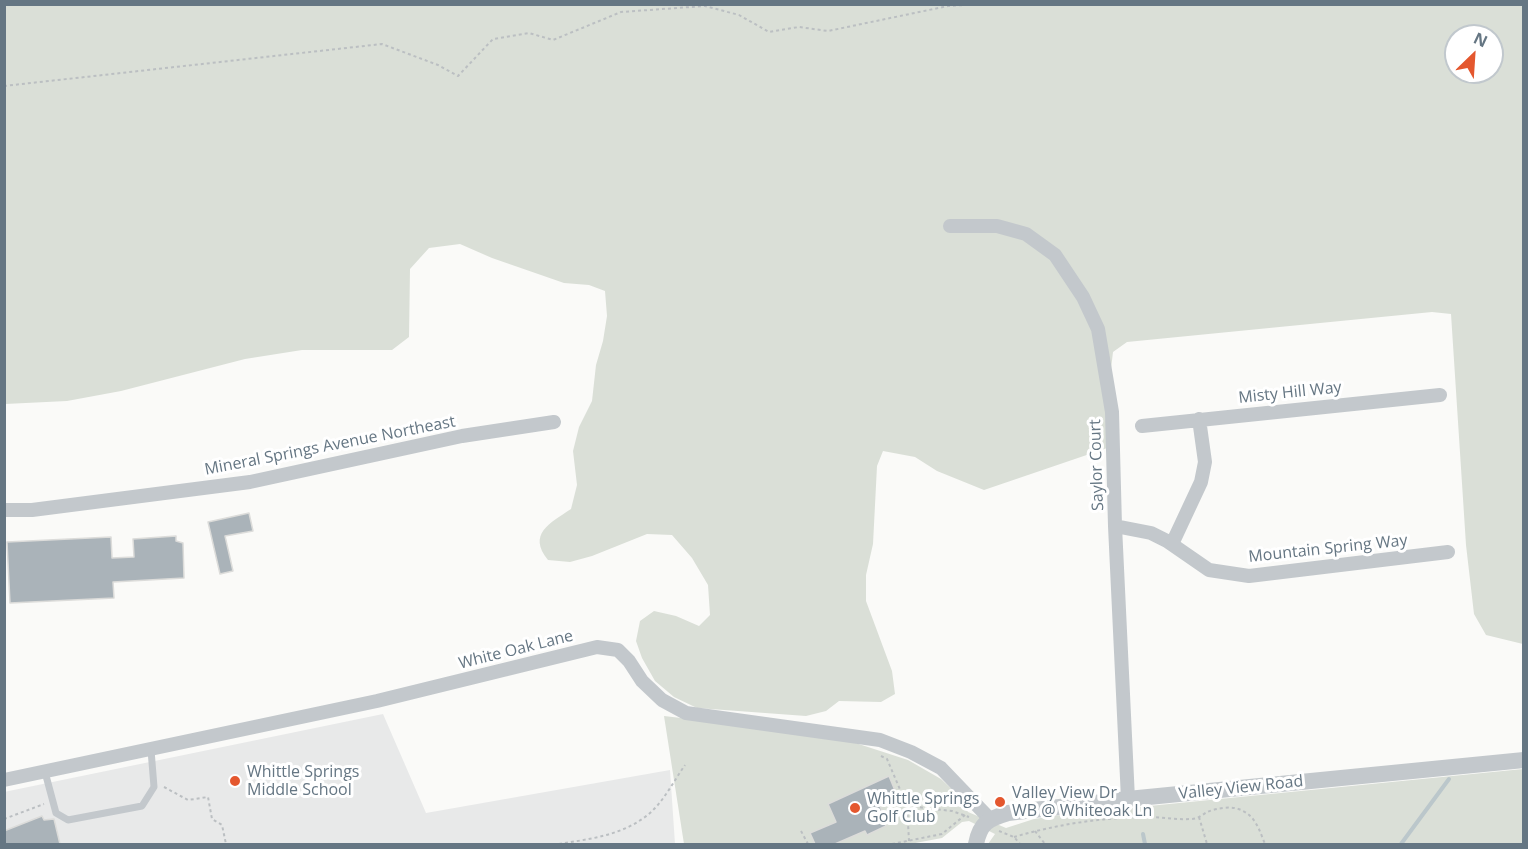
<!DOCTYPE html>
<html>
<head>
<meta charset="utf-8">
<style>
	body { margin:0 }
	#map { position:relative; width:1528px; height:849px; overflow:hidden; background:#fafaf8; font-family:"Open Sans",sans-serif }
	canvas { display:block }
	.frame { position:absolute; inset:0; border:6px solid #657683; pointer-events:none }
	.north { position:absolute; left:1444px; top:24px; width:60px; height:60px; box-sizing:border-box; background:#fff; border:2px solid #c1c8cd; border-radius:50%; rotate:25deg; font-size:16px; font-weight:700; line-height:24px; text-align:center; color:#657683 }
	.north::after { content:''; display:block; margin:auto; width:21px; height:27px; background:#e4572e; clip-path:polygon(50% 0,100% 100%,50% 72%,0 100%) }
</style>
</head>
<body>
<div id="map">
<canvas width="1528" height="849"></canvas>
<div class="frame"></div>
<div class="north">N</div>
</div>
<script>
const g = document.querySelector('canvas').getContext('2d');
g.lineJoin = 'round';
function fillPath(path, color) {
  g.fillStyle = color;
  g.fill(path, 'evenodd');
}
function strokePath(path, color, width, dash) {
  g.strokeStyle = color;
  g.lineWidth = width;
  g.lineCap = dash ? 'butt' : 'round';
  g.setLineDash(dash || []);
  g.stroke(path);
}
function drawText(font, color, halo, rows, align = 'center') {
  g.font = font + ' "Open Sans",sans-serif';
  g.lineWidth = 6;
  g.setLineDash([]);
  g.textBaseline = 'middle';
  g.strokeStyle = halo;
  g.fillStyle = color;
  for (const [text, x, y, turn = 0] of rows) {
    g.save();
    g.translate(x, y);
    g.rotate((+turn || 0) * Math.PI / 180);
    g.textAlign = isNaN(turn) ? turn : align;
    if (halo) g.strokeText(text, 0, 0);
    g.fillText(text, 0, 0);
    g.restore();
  }
}
fillPath(new Path2D(`
	M383,714L426,813L670,770L675,844H5L4,792Z`), '#e8e9e9');
fillPath(new Path2D(`
	M4,5H1523V644L1486,635L1474,614L1466,545L1451,314L1432,312L1127,342L1113,352L1110,377L1116,445L984,490L937,471L915,457L883,451L877,466L873,544L866,575V601L892,671L895,694L881,702L839,701L826,711L806,716L697,708L674,697L655,681L642,658L636,641L640,621L654,611L676,616L699,626L710,615L708,585L692,558L672,535L647,534L592,556L570,562L548,560C527,534 550,523 571,509L577,485L573,451L579,427L592,401L596,365L603,341L607,316L605,291L589,285L564,283L492,258L460,244L429,248L410,269L409,337L392,350H302L245,359L121,391L67,401L5,404ZM1456,36H1492V72H1456Z
	M664,716L834,736L908,760L941,779L955,792L968,812L1006,828L1034,819L1068,814L1523,769V844H988L995,834L969,821L962,822L942,838L910,844H684Z`), '#dadfd7');
strokePath(new Path2D(`
	M1143,834L1145,844
	M1401,844L1449,779`), '#bbc7cb', 4);
const building = new Path2D(`
	M249,513L253,531L225,536L233,571L220,574L208,522Z
	M176,536V541L183,543L184,578L113,582L114,598L10,603L7,542L111,537L112,558L134,557L133,539Z
	M889,776L896,793L878,801L882,811L880,812L886,826L867,835L865,831L835,844H815L810,833L836,822L828,804Z
	M42,816L44,820L54,819L60,844H4V831Z`);
fillPath(building, '#aab3b9');
strokePath(building, '#dcdcda', 1.5);
strokePath(new Path2D(`
	M4,86L382,44L438,65L458,76L493,39L529,33L553,40L621,12L705,6L739,15L769,32L799,27L828,31L948,6L983,4
	M881,756L887,759L907,806L909,841
	M164,787L188,800L208,797L212,819L222,825L226,844
	M908,806L952,811L969,817
	M1199,817L1207,844
	M4,819L44,804
	M801,831L808,844
	M999,831L1014,837L1020,844
	M1035,831L1045,844
	M1014,837C1055,825 1098,818 1141,817C1158,816 1174,820 1191,819C1198,819 1202,815 1207,812C1217,808 1233,805 1243,811C1256,817 1260,832 1265,844
	M559,844C589,839 619,836 645,817C662,805 673,782 685,765
	M892,844L942,834L965,815`), '#bbbfc2', 2, [3, 3]);
strokePath(new Path2D(`
	M45,772L56,813L68,820L142,806L154,787L151,750`), '#c3c8cc', 7);
strokePath(new Path2D(`
	M950,226H997L1026,234L1055,255L1083,297L1098,329L1112,412L1115,526L1128,799
	M1142,426L1440,395
	M4,510H32L250,482L462,436L554,422
	M1115,526L1151,533L1167,541L1209,570L1249,576L1448,552
	M1172,544L1201,482L1205,462L1199,419
	M4,780L377,701L597,647L618,650L629,661L642,681L662,700L686,713L880,740L911,752L941,768L989,818`), '#c3c8cc', 14);
strokePath(new Path2D(`
	M976,844C980,823 988,819 1008,813L1128,799L1524,760`), '#c3c8cc', 16);
for (const [x, y, r, color] of [
	[235,781,6,"#e4572e"],
	[1000,802,6,"#e4572e"],
	[855,808,6,"#e4572e"]
]) {
  const dot = new Path2D();
  dot.arc(x, y, r, 0, 2 * Math.PI);
  g.fillStyle = color;
  g.fill(dot);
  strokePath(dot, '#fff', 2);
}
drawText('16px', '#657683', '#fff', [
	["Misty Hill Way",1290,393,-6],
	["Mineral Springs Avenue Northeast",330,446,-11],
	["Saylor Court",1097,465,-92],
	["Mountain Spring Way",1328,549,-6],
	["White Oak Lane",516,650,-14],
	["Valley View Road",1241,788,-6]
]);
drawText('16px', '#657683', '#fff', [
	["Whittle Springs",247,772],
	["Middle School",247,790],
	["Valley View Dr",1012,793],
	["WB @ Whiteoak Ln",1012,811],
	["Whittle Springs",867,799],
	["Golf Club",867,817]
], 'left');
</script>
</body>
</html>
